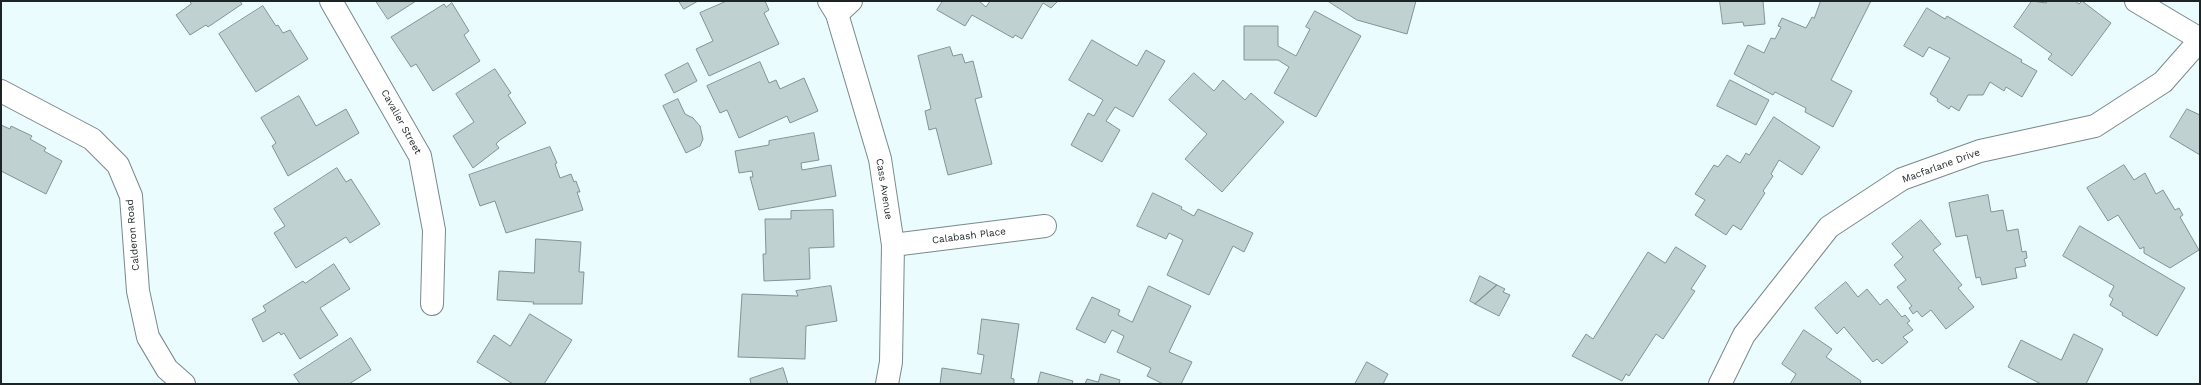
<!DOCTYPE html>
<html>
<head>
<meta charset="utf-8">
<style>
	body { margin:0 }
	#map { position:relative; width:2201px; height:385px; overflow:hidden; background:#ebfcfe; font-family:"Work Sans",sans-serif }
	canvas { display:block }
	.frame { position:absolute; inset:0; border:2px solid #1e2425; pointer-events:none }
</style>
</head>
<body>
<div id="map">
<canvas width="2201" height="385"></canvas>
<div class="frame"></div>
</div>
<script>
const g = document.querySelector('canvas').getContext('2d');
g.lineJoin = 'round';
function fillPath(path, color) {
  g.fillStyle = color;
  g.fill(path, 'evenodd');
}
function strokePath(path, color, width, dash) {
  g.strokeStyle = color;
  g.lineWidth = width;
  g.lineCap = dash ? 'butt' : 'round';
  g.setLineDash(dash || []);
  g.stroke(path);
}
function drawText(font, color, halo, rows, align = 'center') {
  g.font = font + ' "Work Sans",sans-serif';
  g.lineWidth = 3;
  g.setLineDash([]);
  g.textBaseline = 'middle';
  g.strokeStyle = halo;
  g.fillStyle = color;
  for (const [text, x, y, turn = 0] of rows) {
    g.save();
    g.translate(x, y);
    g.rotate((+turn || 0) * Math.PI / 180);
    g.textAlign = isNaN(turn) ? turn : align;
    if (halo) g.strokeText(text, 0, 0);
    g.fillText(text, 0, 0);
    g.restore();
  }
}
const building = new Path2D(`
	M190,1H240L242,4L208,27L206,25L190,35L176,15L191,4Z
	M376,1H416L388,19Z
	M679,1H698L684,9Z
	M727,1H765L769,10L764,13L779,44L709,76L696,49L713,41L700,13Z
	M943,1H979L986,7L990,1H1058L1051,8L1043,3L1022,39L1015,35L1013,38L972,15L965,26L937,10Z
	M1328,1H1416L1407,34L1357,20Z
	M1720,1H1763L1765,24L1744,26L1743,22L1723,24Z
	M1821,1H1871L1831,80L1852,91L1833,127L1805,112L1806,108L1775,92L1773,95L1734,74L1748,45L1764,53L1771,38L1775,39L1781,27L1778,26L1782,18L1806,28L1812,17L1814,18Z
	M2032,1L2046,3L2048,1H2075L2079,4L2082,1L2111,23L2072,76L2048,59L2052,54L2014,27Z
	M452,3L469,31L464,35L480,61L433,91L416,64L411,67L391,37L444,4L446,7Z
	M263,6L276,26L278,25L283,33L290,30L308,59L256,92L219,34Z
	M1927,8L1945,19L1947,16L2022,60L2021,62L2037,71L2022,97L2006,87L2004,91L1990,82L1983,95H1968L1959,111L1951,106L1949,109L1937,101L1938,99L1930,94L1950,58L1929,47L1923,57L1904,46Z
	M1315,11L1361,36L1316,117L1274,93L1289,67L1278,60H1244V26H1278V46L1296,56L1310,29L1306,27Z
	M1092,40L1137,66L1146,50L1165,61L1133,117L1115,107L1106,121L1120,130L1102,162L1071,145L1088,113L1094,116L1103,100L1069,80Z
	M950,47L953,56L962,54L965,63L973,61L982,97L975,99L992,164L948,175L936,128L929,130L925,111L931,109L918,56Z
	M760,62L769,83L776,80L780,89L804,78L818,111L790,123L787,116L739,138L727,110L720,113L707,86Z
	M688,63L697,81L674,93L665,75Z
	M495,69L511,93L508,95L526,123L500,140L496,144L499,148L473,168L453,136L474,122L456,94Z
	M1194,73L1214,91L1223,80L1245,100L1251,93L1284,122L1222,192L1185,159L1207,134L1169,100Z
	M1730,80L1769,100L1756,125L1717,106Z
	M299,96L316,126L346,109L359,133L288,176L272,146L276,143L261,118Z
	M678,99L685,114L693,118L700,126L703,139L700,146L686,153L663,106Z
	M2187,109L2200,115V155L2170,137Z
	M1774,117L1820,147L1802,175L1779,160L1771,174L1773,176L1763,191L1765,193L1741,230L1733,225L1726,235L1695,215L1705,200L1695,194L1714,165L1718,167L1727,155L1740,163L1746,153L1749,155Z
	M1,125L10,129L11,126L32,136L30,139L46,148L44,151L62,161L46,194L1,171Z
	M814,133L819,160L801,163L802,170L831,165L836,196L759,210L750,177H753L752,171L739,173L735,151L769,145V141Z
	M550,147L557,163L555,164L560,178L571,174L574,182L576,181L580,192H577L583,210L506,233L495,201L480,206L469,175Z
	M2124,165L2134,180L2145,173L2156,194L2163,190L2175,210L2179,208L2183,215L2180,217L2199,250L2170,268L2144,253V247L2140,249L2118,215L2108,221L2087,188Z
	M337,168L346,182L351,179L380,224L350,243L346,237L296,268L274,233L285,226L274,209Z
	M1153,193L1182,207L1181,209L1194,216L1198,209L1253,233L1244,252L1233,246L1209,295L1167,275L1183,240L1169,233L1166,239L1137,226Z
	M1988,195L1991,212L2003,210L2007,231L2018,229L2022,252L2026,251L2027,258L2024,259L2026,266L2015,268L2017,278L1982,285L1980,277L1976,278L1967,235L1956,237L1949,203Z
	M833,210L834,247L809,248L810,279L764,281L763,254H766L765,219H791V211Z
	M1921,220L1941,244L1933,250L1962,285L1958,288L1974,307L1946,329L1931,310L1922,317L1917,311L1913,314L1909,308L1912,306L1897,287L1906,280L1894,265L1903,257L1892,244Z
	M2080,226L2185,288L2157,336L2122,315L2123,313L2110,305L2113,299L2109,296L2114,286L2063,256Z
	M536,239L581,242L579,272H584L582,304H533L534,302L497,300L499,271L534,273Z
	M1676,247L1706,266L1691,289L1695,291L1663,339L1656,334L1629,376L1626,374L1622,381L1572,356L1586,334L1593,339L1648,252L1665,263Z
	M334,264L350,289L320,308L338,335L300,359L284,333L281,335L279,332L263,342L252,319L266,311L263,306L303,281L305,283Z
	M1480,276L1497,285L1475,304L1470,301Z
	M1846,282L1858,297L1867,289L1880,305L1887,299L1902,317L1905,315L1910,321L1907,323L1913,330L1903,337L1908,342L1882,364L1877,359L1873,362L1844,327L1837,334L1815,308Z
	M1497,285L1505,289L1503,292L1510,295L1499,316L1475,304Z
	M831,286L837,321L806,326L805,359L738,357L742,294L798,296L796,291Z
	M1149,286L1191,306L1169,352L1192,362L1181,384H1163L1147,376L1151,368L1117,352L1124,336L1112,330L1105,343L1076,329L1092,297L1120,310L1118,315L1132,322Z
	M530,314L572,340L544,384H513L477,362L494,335L510,346Z
	M982,319L1019,324L1011,378L1014,379V384H940L942,368L981,374L984,355L978,354Z
	M1804,330L1832,349L1826,357L1861,381L1860,384H1790L1796,374L1782,364Z
	M2074,334L2103,349L2086,384H2041L2008,367L2021,340L2061,360Z
	M351,338L371,370L349,384H300L294,375Z
	M1367,362L1388,374L1383,384H1355Z
	M783,368L788,384H751L750,379Z
	M1041,372L1073,381L1072,384H1038Z
	M1101,374L1120,380L1119,384H1085L1087,379L1098,382Z`);
fillPath(building, '#c0d1d2');
strokePath(building, '#839394', 1);
const street = new Path2D(`
	M331,1L420,156L434,230L432,304
	M829,1L837,14L880,159L893,245L891,362L887,384
	M2136,1L2200,39
	M837,14L851,1
	M1,91L92,139L118,165L131,196L138,291L148,337L167,369L184,384
	M893,245L1045,226
	M1720,384L1744,335L1829,227L1902,179L1980,151L2095,126L2163,82L2200,40`);
strokePath(street, '#7a898b', 24);
strokePath(street, '#fff', 22);
drawText('10px', '#1e2425', '#fff', [
	["Cavalier Street",401,122,61],
	["Macfarlane Drive",1941,166,-20],
	["Cass Avenue",884,189,81],
	["Calderon Road",133,235,-95],
	["Calabash Place",969,236,-7]
]);
</script>
</body>
</html>
